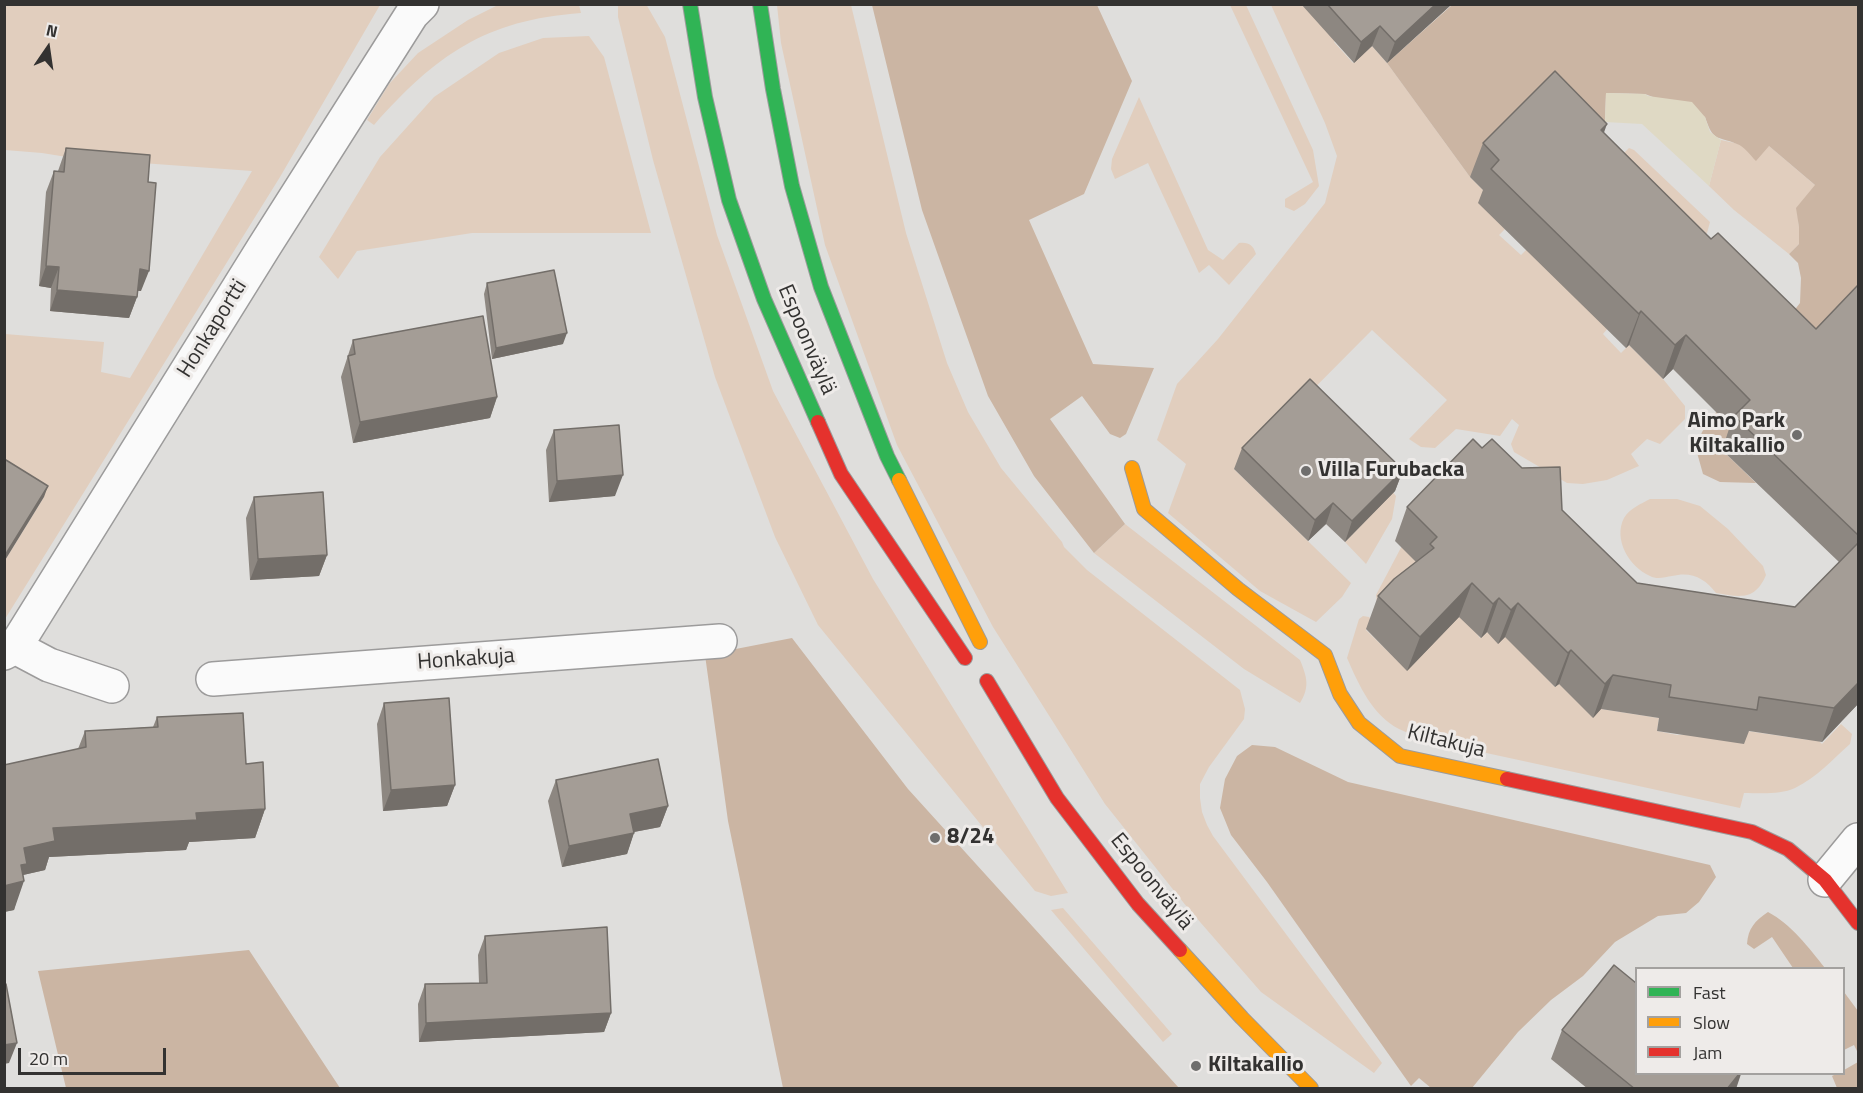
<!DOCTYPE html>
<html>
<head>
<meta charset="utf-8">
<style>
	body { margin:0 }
	#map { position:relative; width:1863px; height:1093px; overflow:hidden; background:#dfdedc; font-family:"Titillium Web",sans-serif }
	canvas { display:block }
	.frame { position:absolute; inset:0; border:6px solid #333231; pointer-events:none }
	.legend { position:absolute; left:1635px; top:967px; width:210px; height:108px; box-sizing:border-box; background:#eeebe9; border:2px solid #a3a19f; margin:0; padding:8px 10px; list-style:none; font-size:18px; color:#333231 }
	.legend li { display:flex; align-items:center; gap:12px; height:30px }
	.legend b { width:30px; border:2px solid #a3a19f }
	.north { position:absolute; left:18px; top:18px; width:60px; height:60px; -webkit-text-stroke:4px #eeebe9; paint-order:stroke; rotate:13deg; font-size:16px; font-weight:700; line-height:24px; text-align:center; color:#333231 }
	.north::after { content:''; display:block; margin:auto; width:21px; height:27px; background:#333231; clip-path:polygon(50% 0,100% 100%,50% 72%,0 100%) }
	.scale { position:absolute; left:18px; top:1048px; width:148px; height:27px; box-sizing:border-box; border:3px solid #333231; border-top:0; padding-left:8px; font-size:18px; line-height:21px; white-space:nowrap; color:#333231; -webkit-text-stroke:4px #eeebe9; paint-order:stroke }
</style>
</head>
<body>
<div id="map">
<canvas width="1863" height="1093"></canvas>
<div class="frame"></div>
<ul class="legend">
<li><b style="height:8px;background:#30b455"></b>Fast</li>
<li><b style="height:8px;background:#ff9f0a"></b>Slow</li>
<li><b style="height:8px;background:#e5322d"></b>Jam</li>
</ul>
<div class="north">N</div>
<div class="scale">20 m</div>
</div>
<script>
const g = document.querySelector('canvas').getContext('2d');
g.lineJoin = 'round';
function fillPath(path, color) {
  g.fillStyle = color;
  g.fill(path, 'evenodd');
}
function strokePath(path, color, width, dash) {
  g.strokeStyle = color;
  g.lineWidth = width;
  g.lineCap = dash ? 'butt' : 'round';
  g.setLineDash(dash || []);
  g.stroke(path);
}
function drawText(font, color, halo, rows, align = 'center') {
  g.font = font + ' "Titillium Web",sans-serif';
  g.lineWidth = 6;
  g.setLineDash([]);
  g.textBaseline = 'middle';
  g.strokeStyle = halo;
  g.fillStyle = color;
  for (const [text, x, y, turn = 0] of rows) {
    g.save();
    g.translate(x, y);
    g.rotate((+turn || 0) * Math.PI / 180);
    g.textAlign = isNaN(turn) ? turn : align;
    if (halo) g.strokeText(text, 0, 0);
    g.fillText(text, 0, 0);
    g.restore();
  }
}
fillPath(new Path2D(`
	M646,4L665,37L717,235L773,391L873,579L1068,893L1051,896L1035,891L818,625L775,537L715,377L653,160L618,17V5Z
	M5,5H380L280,177L5,619L4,562L44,497L5,473V334L104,342L101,372L130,378L252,171L73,158L42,153L5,150Z
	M498,5H579L581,13C485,20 436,55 374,125L367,120L389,84L418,53L468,20Z
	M777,5H851L906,233L947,363L968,412L1001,468L1062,542L1064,547L1087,570L1240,690L1245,709L1244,719L1209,767L1200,784V798L1202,812L1207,825L1213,836L1382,1063L1374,1073L1261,992L1187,907L1105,804L993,627L897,445L825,245L781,43Z
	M1230,5H1246L1313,150L1319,186L1305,204L1294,211L1285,207V199L1313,182Z
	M1271,5H1301L1345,31L1334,42L1353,63L1372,46L1387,63L1470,177L1487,194L1505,229L1499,235L1521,255L1527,249L1608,328L1603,334L1621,353L1629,345L1663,379L1685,406V419L1660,444L1647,439L1631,454L1639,466L1607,480L1583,484L1567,483L1514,452L1511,444L1519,425L1512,419L1500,436L1456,429L1435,448L1421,447L1409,439L1447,400L1372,330L1234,469L1351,583L1342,597L1316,622L1260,591L1168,513L1186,464L1157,440L1177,384L1218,339L1325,203L1337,156L1325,123Z
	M589,36L604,57L651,233H472L357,251L338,279L319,257L380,157L434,97L499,53L543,38Z
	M1139,97L1208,250L1223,260L1239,243C1249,242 1253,245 1256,254L1229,285L1209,265L1199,273L1148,163L1115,179L1111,169L1112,159Z
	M1721,140L1739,144L1769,146L1816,186L1797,208L1799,227V244L1789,254L1734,210L1709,186Z
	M1629,148L1634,150L1710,222L1707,233L1683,257L1601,176Z
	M1377,473L1396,496L1392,519L1366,564L1345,542L1376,510Z
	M1650,499H1677L1700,506L1728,529L1763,566L1766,575C1755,601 1740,597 1716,593C1705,578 1691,571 1672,576C1665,577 1657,580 1650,576C1629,567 1613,539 1624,518C1630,508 1641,504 1650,499Z
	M1415,521L1446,592L1480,638L1487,632L1506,636L1555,687L1566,677L1601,709L1659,718L1657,731L1677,735L1747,731L1809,740L1814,736L1822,744L1841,724L1852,734L1850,744C1833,759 1816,778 1795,788C1780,795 1760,793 1744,793L1740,808L1431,741C1421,737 1409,734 1399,729C1372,715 1359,685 1347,658L1359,619L1363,616L1369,617L1373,622L1366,630L1407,670L1426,651L1377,603L1376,595Z
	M1125,524L1300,660C1307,677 1310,687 1300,703L1244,669L1094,553Z
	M1063,908L1172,1034L1163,1042L1051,910Z`), '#e1cebe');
fillPath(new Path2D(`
	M872,5H1097L1132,81L1084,194L1029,220L1093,364L1154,368L1126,434L1120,438L1110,434L1082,396L1050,419L1125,524L1094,553L1034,476L988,396L922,210Z
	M1452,5H1858V306L1722,450L1756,483L1720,482L1703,474L1696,449L1702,432L1724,401L1800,303L1801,278L1798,263L1789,254L1799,244V227L1796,208L1815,185L1769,146L1756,161C1750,155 1744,146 1737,144C1716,135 1714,143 1705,117L1645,94L1606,93L1605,122L1542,105L1470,177L1387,63Z
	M792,638L908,789L1179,1088H783L728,821L705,655Z
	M1252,745L1275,747L1348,782L1710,865L1716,877L1699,902L1686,913L1658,916L1615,942L1583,976L1551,1000L1518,1032L1472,1088H1431L1419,1078L1411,1086L1267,882L1231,835L1220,808L1225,779L1237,756Z
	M1768,912C1791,924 1809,948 1825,968H1793L1772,937L1754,949L1747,944C1748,928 1755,921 1768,912Z
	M249,950L340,1088H66L38,971Z
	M1844,992L1858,1011V1053L1854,1045L1844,1050Z
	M1858,1062V1088H1837L1832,1076L1836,1074H1844V1070Z`), '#cbb5a3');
fillPath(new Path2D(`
	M1606,93L1645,94L1648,96L1692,102L1705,117L1710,132L1721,140L1709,186L1642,124L1605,122Z`), '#dfd9c4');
const street = new Path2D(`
	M15,647L49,665L112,686
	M4,653L15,647L264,247L412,14L422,4
	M213,679L720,641
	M1825,880L1858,840`);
const fast = new Path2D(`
	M690,4L705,97L729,200L764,299L818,422
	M760,4L773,89L792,186L821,287L887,456L899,480`);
const slow = new Path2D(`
	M1132,468L1144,509L1238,589L1325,655L1340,694L1359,723L1400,756L1507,779
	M899,480L980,642
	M1180,950L1242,1018L1311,1088`);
const jam = new Path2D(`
	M818,422L841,474L965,658
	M987,681L1057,798L1138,904L1180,950
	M1507,779L1752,832L1788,849L1825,880L1858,923`);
strokePath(street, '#9c9b9b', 36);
strokePath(fast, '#9c9b9b', 16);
strokePath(slow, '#9c9b9b', 16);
strokePath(jam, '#9c9b9b', 16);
strokePath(street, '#fafafa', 33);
strokePath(fast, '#30b455', 14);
strokePath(slow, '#ff9f0a', 14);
strokePath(jam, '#e5322d', 14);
fillPath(new Path2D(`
	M1301,4H1452L1387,63L1372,46L1354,63Z
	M1604,133L1711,239L1816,329L1858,285V704L1822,742L1749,731L1744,744L1657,731L1659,718L1601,709L1593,718L1559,684L1555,687L1505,637L1498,644L1487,632L1481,638L1459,617L1407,671L1366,629L1378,596L1416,562L1395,541L1407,507L1482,448L1562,510L1637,583L1795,607L1839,562L1722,450L1730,426L1673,369L1663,379L1629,345L1626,348L1478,203L1483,190L1470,177L1483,143Z
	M66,148L141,291H138L137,297L129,318L50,311L51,288L39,286L46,192L54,171H58Z
	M487,283L563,344L492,359L484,294Z
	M353,340L497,397L490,418L353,443L341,377Z
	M554,430L615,496L549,502L546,450Z
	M1242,448L1403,470L1395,491L1345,542L1326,524L1308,541L1234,469Z
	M254,497L327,555L319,576L250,580L246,518Z
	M384,703L455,785L447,806L383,811L377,724Z
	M157,717L246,764L265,809L255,838L189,842L186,850L49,857L45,870L23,875L14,910L4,912L78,749L85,731L153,727Z
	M556,780L668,806L660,827L634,832L627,854L562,867L548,801Z
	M485,936L611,1013L604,1032L419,1042L418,1004L425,984L479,983L478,955Z
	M1562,1030L1736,1089H1588L1551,1059Z`), '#8d8781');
fillPath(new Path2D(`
	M1436,4H1452L1387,63L1395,42Z
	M1380,26L1372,46L1354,63L1361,42Z
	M1607,124L1595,158L1601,130Z
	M46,266L59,267L51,288L39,286Z
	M140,269L149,271L141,291L132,290Z
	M57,290L137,297L129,318L50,311Z
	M1641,311L1629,345L1626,348L1639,314Z
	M567,333L563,344L492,359L496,348Z
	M1686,335L1673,369L1663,379L1675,345Z
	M497,397L490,418L353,443L360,422Z
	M1403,470L1395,491L1345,542L1352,521Z
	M623,475L615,496L549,502L557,481Z
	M48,486L44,497L4,562V557Z
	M1333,503L1326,524L1308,541L1315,520Z
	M327,555L319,576L250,580L258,559Z
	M1472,583L1459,617L1407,671L1420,637Z
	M1499,598L1487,632L1481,638L1493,604Z
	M1518,603L1505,637L1498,644L1511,610Z
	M1571,650L1559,684L1555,687L1568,653Z
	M1613,675L1601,709L1593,718L1605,684Z
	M1858,683V704L1822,742L1834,708Z
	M455,785L447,806L383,811L391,790Z
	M668,806L660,827L623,834L630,814Z
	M265,809L255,838L189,842L186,850L49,857L45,870L23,875L24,881L14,910L4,912V886L24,848L53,828L196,813Z
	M634,833L627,854L562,867L569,846Z
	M611,1013L604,1032L419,1042L426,1023Z
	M17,1043L9,1063L4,1064V1045Z
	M1739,1074H1741L1736,1089H1727Z`), '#736e69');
const building = new Path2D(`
	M1327,4H1436L1395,42L1380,26L1361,42Z
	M1555,71L1607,124L1601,130L1711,239L1718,233L1816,329L1858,285V535L1734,416L1750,400L1686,335L1675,345L1641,311L1639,314L1491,169L1499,160L1483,143Z
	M66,148L150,155L148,182L156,183L149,271L140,269L137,297L57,290L59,267L46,266L54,171L64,172Z
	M554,270L567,333L496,348L487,283Z
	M483,316L497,397L360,422L348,356L355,354L353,340Z
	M1310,379L1403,470L1352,521L1333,503L1315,520L1242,448Z
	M619,425L623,475L557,481L554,430Z
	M1473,439L1482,448L1492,439L1522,468L1560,467L1562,510L1637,583L1795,607L1858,543V683L1834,708L1759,697L1757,710L1669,697L1671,685L1613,675L1605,684L1571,650L1568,653L1518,603L1511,610L1499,598L1493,604L1472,583L1420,637L1378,596L1394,579L1434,548L1430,544L1437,537L1407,507Z
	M6,460L48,486L4,557V462Z
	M323,492L327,555L258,559L254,497Z
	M449,698L455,785L391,790L384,703Z
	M243,713L246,764L263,762L265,809L196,813L197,820L53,828L55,841L24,848L27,864L21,865L24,881L4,886V765L86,747L85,731L158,727L157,717Z
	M658,759L668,806L630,814L634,833L569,846L556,780Z
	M607,927L611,1013L426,1023L425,984L487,983L485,936Z
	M1614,965L1636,983V1074H1739L1727,1089H1635L1562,1030Z
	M4,984H6L17,1043L4,1045Z`);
fillPath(building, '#a49d96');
strokePath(building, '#736e69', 1.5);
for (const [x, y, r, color] of [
	[1797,435,6,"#6f6e6d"],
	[1306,471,6,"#6f6e6d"],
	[935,838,6,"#6f6e6d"],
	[1196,1066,6,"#6f6e6d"]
]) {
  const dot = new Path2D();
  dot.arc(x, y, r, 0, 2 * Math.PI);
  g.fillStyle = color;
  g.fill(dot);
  strokePath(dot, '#eeebe9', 2);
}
drawText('22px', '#333231', '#eeebe9', [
	["Honkaportti",213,329,-58],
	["Espoonväylä",806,340,67],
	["Honkakuja",466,660,-4],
	["Kiltakuja",1446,742,14],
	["Espoonväylä",1151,882,51]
]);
drawText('bold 22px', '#333231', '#eeebe9', [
	["Aimo Park",1785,422,"right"],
	["Kiltakallio",1785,447,"right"],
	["Villa Furubacka",1318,471],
	["8/24",947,838],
	["Kiltakallio",1208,1066]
], 'left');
</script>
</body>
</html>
